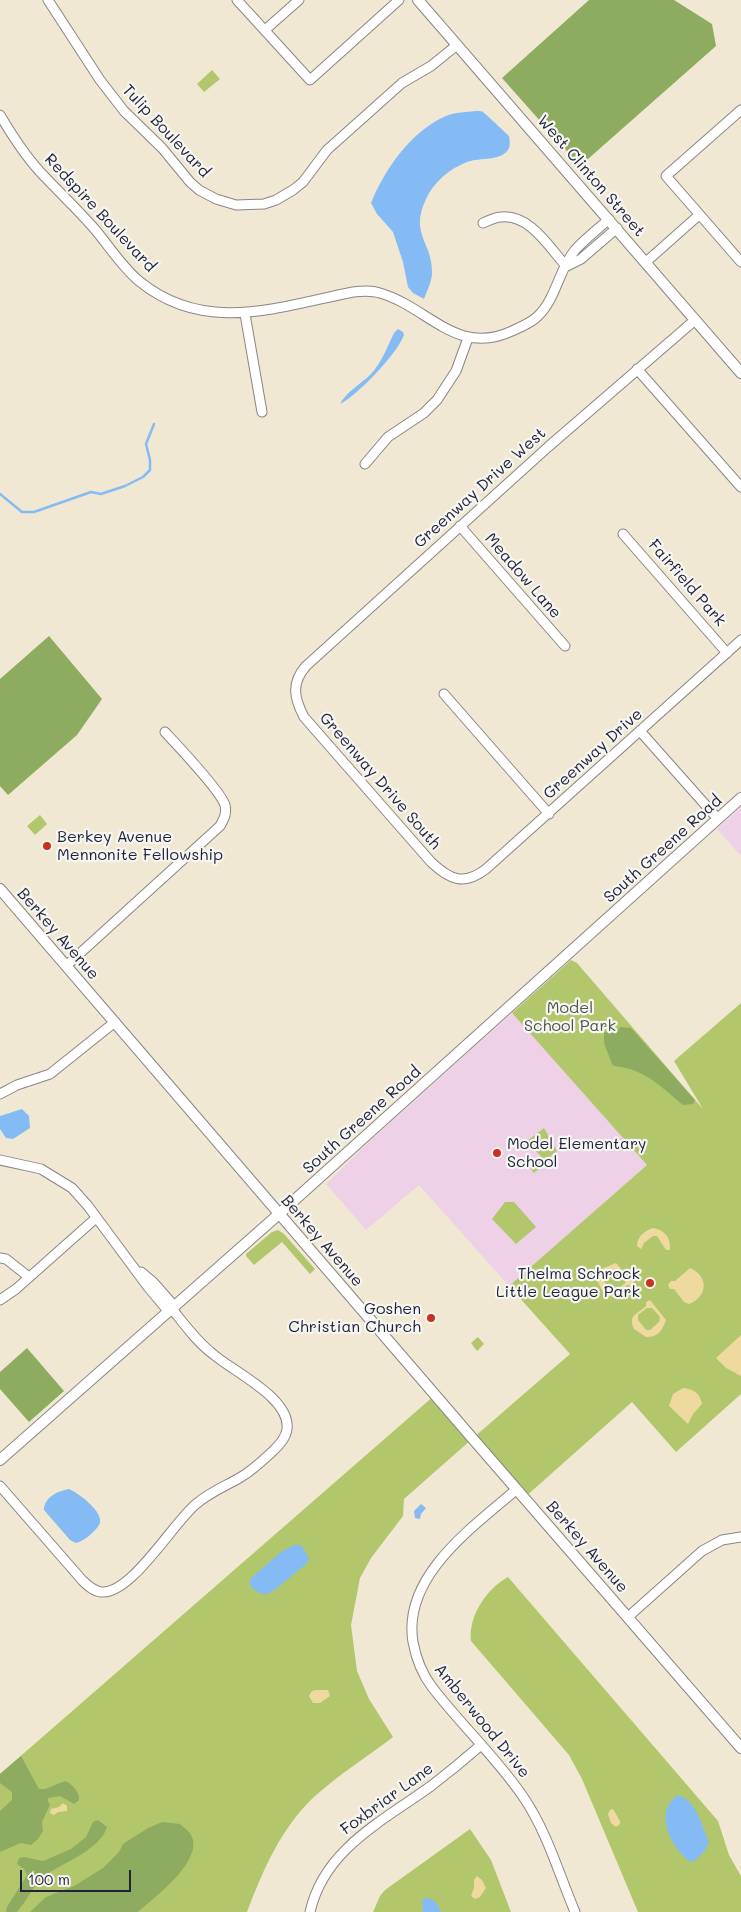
<!DOCTYPE html>
<html>
<head>
<meta charset="utf-8">
<style>
	body { margin:0 }
	#map { position:relative; width:741px; height:1912px; overflow:hidden; background:#f1e8d3; font-family:Mali,sans-serif }
	canvas { display:block }
	.scale { position:absolute; left:20px; top:1870px; width:111px; height:22px; box-sizing:border-box; border:2px solid #22223b; border-top:0; padding-left:6px; font-size:15px; line-height:18px; white-space:nowrap; color:#22223b; -webkit-text-stroke:4px #f6f6f2; paint-order:stroke }
</style>
</head>
<body>
<div id="map">
<canvas width="741" height="1912"></canvas>
<div class="scale">100 m</div>
</div>
<script>
const g = document.querySelector('canvas').getContext('2d');
g.lineJoin = 'round';
function fillPath(path, color) {
  g.fillStyle = color;
  g.fill(path, 'evenodd');
}
function strokePath(path, color, width, dash) {
  g.strokeStyle = color;
  g.lineWidth = width;
  g.lineCap = dash ? 'butt' : 'round';
  g.setLineDash(dash || []);
  g.stroke(path);
}
function drawText(font, color, halo, rows, align = 'center') {
  g.font = font + ' Mali,sans-serif';
  g.lineWidth = 4.5;
  g.setLineDash([]);
  g.textBaseline = 'middle';
  g.strokeStyle = halo;
  g.fillStyle = color;
  for (const [text, x, y, turn = 0] of rows) {
    g.save();
    g.translate(x, y);
    g.rotate((+turn || 0) * Math.PI / 180);
    g.textAlign = isNaN(turn) ? turn : align;
    if (halo) g.strokeText(text, 0, 0);
    g.fillText(text, 0, 0);
    g.restore();
  }
}
fillPath(new Path2D(`
	M741,807V856L717,829Z
	M512,1013L647,1165L509,1286L419,1185L366,1230L326,1184L370,1141Z`), '#eed0e7');
fillPath(new Path2D(`
	M212,70L220,79L204,92L197,84Z
	M40,815L47,824L35,835L27,826Z
	M571,960L577,963L703,1109L674,1061L741,1003V1394L676,1452L632,1402L524,1498L472,1439L404,1499L403,1516L371,1558L360,1578L351,1625L357,1671L369,1699L393,1737C367,1757 338,1775 314,1797C281,1828 263,1870 247,1912H0V1774L435,1395L473,1438L570,1354L509,1286L647,1165L512,1013Z
	M544,1128L557,1151L545,1161L527,1141Z
	M538,1159L543,1165L534,1173L529,1167Z
	M505,1202H514L536,1227L516,1244L492,1219Z
	M278,1230L284,1234L315,1269L310,1274L282,1242L254,1265L246,1256V1254L272,1232Z
	M478,1337L484,1344L477,1351L471,1343Z
	M508,1577L718,1821L729,1855L741,1876V1912H638L582,1779L569,1755L471,1641C468,1617 486,1589 508,1577Z
	M470,1829L491,1860L511,1912H373L380,1896L385,1890Z`), '#b2c76c');
fillPath(new Path2D(`
	M589,0H674L712,24L716,46L580,166L502,78Z
	M49,636L102,699L77,735L8,795L0,786V679Z
	M621,1027L631,1028L695,1100L693,1104L683,1105C660,1086 645,1069 614,1066L612,1064L604,1043V1033L610,1030L615,1031Z
	M27,1348L64,1391L29,1422L0,1389V1372Z
	M21,1756L39,1789H45L65,1781C72,1784 80,1792 79,1800L74,1804L60,1796L48,1798V1801L50,1805L42,1822L43,1831L38,1839L31,1845L21,1843L0,1852V1811L12,1800V1792L0,1783V1774Z
	M98,1820L107,1827C100,1850 64,1862 46,1875C34,1883 27,1901 17,1912H6L7,1907L27,1875L24,1869L17,1864L19,1858L24,1857L43,1861L71,1849L86,1837L93,1822Z
	M162,1822L180,1824C183,1827 189,1831 191,1835C205,1860 154,1898 138,1912H30L46,1897L74,1886L103,1868L119,1852L123,1844L148,1828Z`), '#8dac60');
fillPath(new Path2D(`
	M653,1228C665,1230 671,1238 670,1250H666L657,1236H653L644,1243L641,1249L637,1246C637,1237 644,1231 653,1228Z
	M616,1263L628,1277H631V1271L634,1281L631,1286L633,1289L631,1291V1286L627,1285L614,1298L603,1292L597,1280L601,1269ZM613,1270L619,1271L626,1280L625,1283L616,1291L610,1290L603,1280L604,1277Z
	M690,1268C709,1276 708,1297 689,1304L684,1302L674,1289H670L668,1285L671,1281H675Z
	M650,1300L666,1320C662,1331 658,1337 646,1337L634,1329C628,1315 636,1315 646,1306V1302ZM647,1308H652L660,1317L659,1322L650,1330H646L638,1320V1315Z
	M741,1335V1376L726,1368L716,1358Z
	M683,1388C693,1389 700,1393 702,1404L693,1414L688,1424L669,1406L673,1394Z
	M316,1690H328L330,1696L320,1703H313L309,1696L312,1691Z
	M63,1803L67,1806V1811L58,1812L54,1815L50,1813L51,1809L59,1807Z
	M613,1809L620,1821V1824L616,1827L611,1823L608,1814L610,1810Z
	M477,1876L482,1880L486,1888L480,1897L475,1899L471,1896L474,1888V1880Z`), '#eeda9e');
fillPath(new Path2D(`
	M477,111C480,111 482,111 484,113C487,115 508,135 509,136C510,140 510,145 509,148C502,162 480,157 467,162C449,169 434,182 426,199C409,235 433,242 432,273C432,281 427,291 424,299L413,293L408,287L403,262L393,232L377,214L371,203C385,169 411,131 446,116C455,112 467,112 477,111Z
	M398,329L403,332L404,335C397,354 358,395 340,404C347,391 361,384 371,374C382,362 387,347 394,333Z
	M22,1109L29,1116L30,1128L13,1139L6,1138L0,1129V1116Z
	M69,1489C78,1493 103,1511 100,1523C98,1528 93,1532 90,1535C85,1539 82,1541 76,1543L70,1540L44,1510C44,1498 57,1491 69,1489Z
	M421,1504L426,1508L421,1514L420,1519L415,1518L414,1511Z
	M294,1545H301L309,1558L307,1563L276,1589L266,1595C258,1592 248,1589 250,1579L281,1552Z
	M677,1795C696,1799 702,1826 709,1842C705,1852 700,1858 691,1862C675,1852 658,1823 669,1804C671,1801 675,1798 677,1795Z
	M424,1898C434,1898 437,1902 441,1912H423L422,1902Z`), '#85bbf4');
strokePath(new Path2D(`
	M0,494L22,512H34L91,492L101,494L125,486L143,477L150,470V460L146,444L154,424`), '#85bbf4', 2.5);
const minor = new Path2D(`
	M48,0L100,80L124,111L162,148L190,182L199,190L216,199L236,205L264,204L276,200L293,190L303,182L327,150L402,83L431,66L457,45
	M237,0L310,80L399,0
	M265,30L299,0
	M741,110L666,176L741,262
	M0,115C13,137 27,159 45,177C60,193 77,209 92,226C108,244 120,265 139,281C205,335 278,307 353,292C362,291 371,290 380,293C428,307 457,357 512,331C521,327 531,323 538,316C556,299 559,269 575,250C585,239 598,229 609,219
	M483,223C488,221 495,217 501,217C530,214 549,247 566,266
	M646,262L699,215
	M567,266L581,259L617,228
	M245,314L262,412
	M695,320L548,447L306,666C291,683 294,698 304,717L431,862C450,880 464,886 486,869L741,640
	M637,369L741,487
	M365,464L388,437L424,413L437,400L456,371L468,338
	M460,526L565,646
	M623,534L727,653
	M444,694L549,814
	M640,731L718,819
	M66,966L220,826C224,819 227,813 225,805C220,790 178,746 165,732
	M0,1094L17,1085L50,1074L115,1022
	M0,1160L41,1169L72,1188L88,1206L148,1287L169,1312
	M0,1258L6,1259L29,1277
	M141,1272L153,1282L175,1307
	M0,1300L16,1289L96,1218
	M0,1486L82,1580C87,1585 93,1591 101,1592C131,1595 173,1523 196,1504C210,1492 226,1486 241,1477C253,1470 263,1460 273,1451C279,1445 286,1438 287,1429C291,1398 232,1371 213,1354C197,1342 185,1325 172,1309
	M517,1489C473,1527 402,1576 413,1642C416,1658 422,1674 432,1687C461,1725 497,1758 524,1798C547,1832 559,1874 575,1912
	M628,1617L702,1551L722,1540L741,1537
	M310,1912C324,1849 383,1821 431,1786C448,1773 465,1759 481,1745`);
const tertiary = new Path2D(`
	M418,0L741,373
	M0,889L473,1439L741,1748
	M0,1460L279,1214L741,798`);
strokePath(minor, '#8a8587', 11);
strokePath(tertiary, '#8a8587', 12);
strokePath(minor, '#fff', 9);
strokePath(tertiary, '#fff', 10);
for (const [x, y, r, color] of [
	[47,846,5,"#c8321e"],
	[497,1153,5,"#c8321e"],
	[650,1283,5,"#c8321e"],
	[431,1318,5,"#c8321e"]
]) {
  const dot = new Path2D();
  dot.arc(x, y, r, 0, 2 * Math.PI);
  g.fillStyle = color;
  g.fill(dot);
  strokePath(dot, '#f6f6f2', 2);
}
drawText('16px', '#22223b', '#f6f6f2', [
	["Tulip Boulevard",166,131,47],
	["West Clinton Street",591,176,49],
	["Redspire Boulevard",100,213,47],
	["Greenway Drive West",480,488,-42],
	["Meadow Lane",523,576,49],
	["Fairfield Park",687,583,49],
	["Greenway Drive",593,754,-42],
	["Greenway Drive South",380,781,49],
	["South Greene Road",663,849,-42],
	["Berkey Avenue",58,934,49],
	["South Greene Road",362,1120,-42],
	["Berkey Avenue",322,1241,49],
	["Berkey Avenue",587,1547,49],
	["Amberwood Drive",482,1721,51],
	["Foxbriar Lane",387,1799,-36]
]);
drawText('16px', '#22223b', '#f6f6f2', [
	["Berkey Avenue",57,837],
	["Mennonite Fellowship",57,855],
	["Model Elementary",507,1144],
	["School",507,1162],
	["Thelma Schrock",640,1274,"right"],
	["Little League Park",640,1292,"right"],
	["Goshen",421,1309,"right"],
	["Christian Church",421,1327,"right"]
], 'left');
drawText('16px', '#4d544a', '#f6f6f2', [
	["Model",570,1008],
	["School Park",570,1026]
]);
</script>
</body>
</html>
